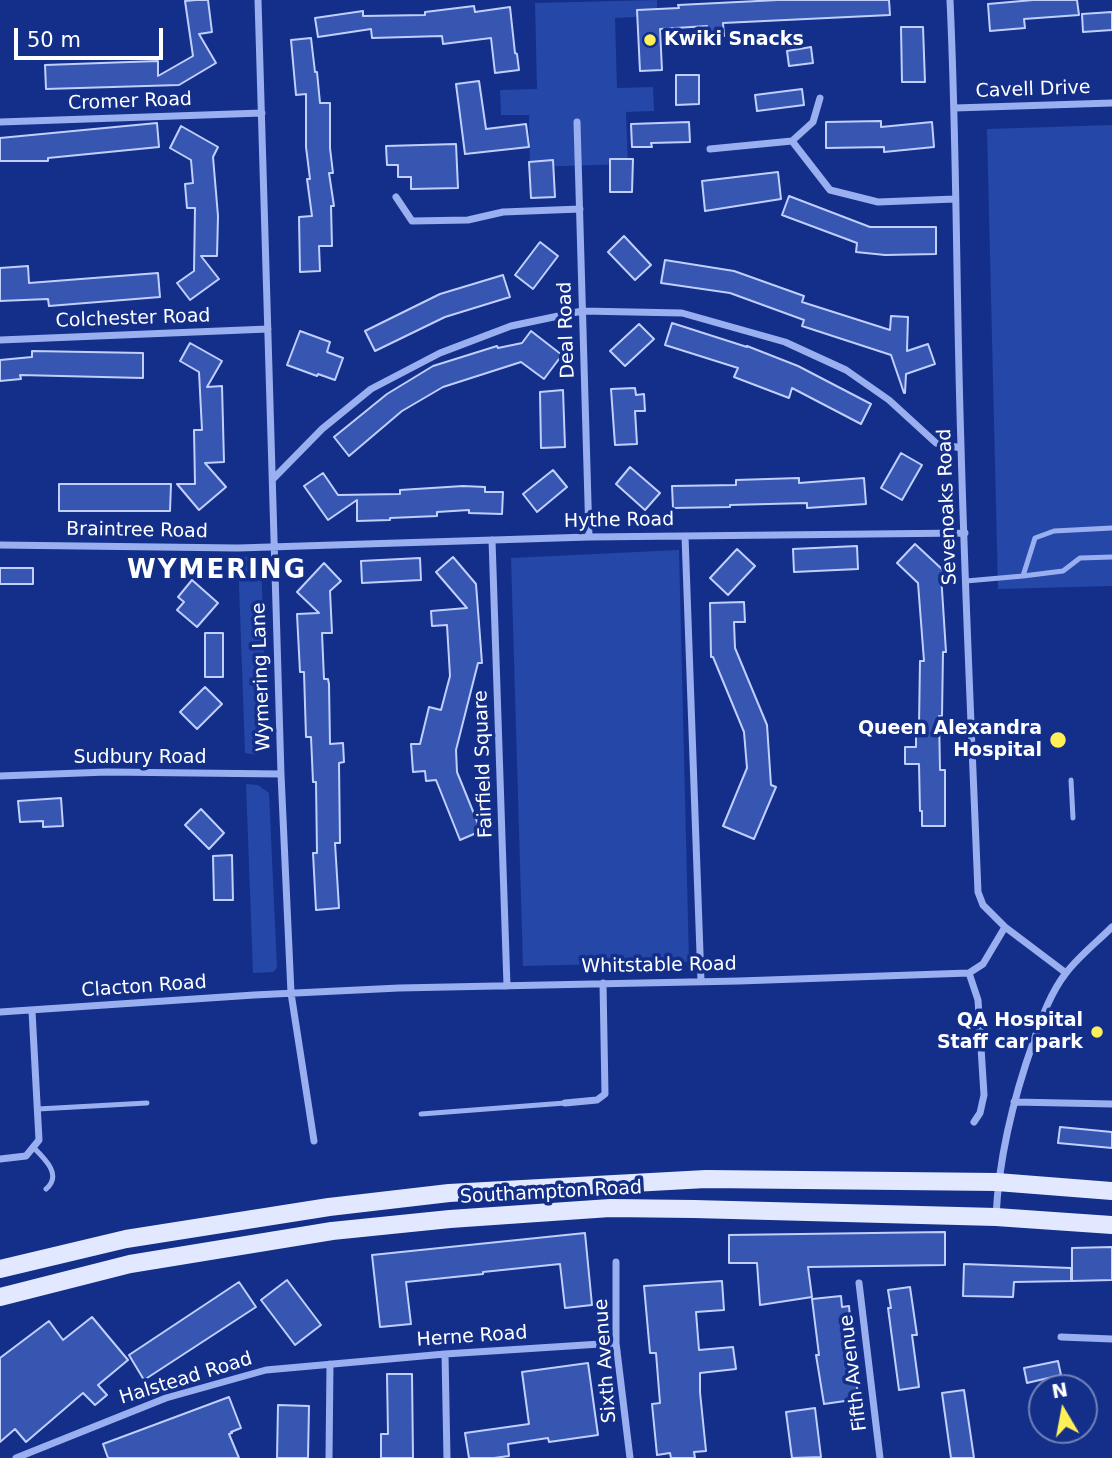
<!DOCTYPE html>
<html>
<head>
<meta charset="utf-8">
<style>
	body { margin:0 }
	#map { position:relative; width:1112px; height:1458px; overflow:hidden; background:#132f89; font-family:"DejaVu Sans",sans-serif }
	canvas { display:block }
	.north { position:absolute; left:1028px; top:1374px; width:70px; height:70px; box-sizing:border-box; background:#132f89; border:2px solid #7182b8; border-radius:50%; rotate:350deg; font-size:19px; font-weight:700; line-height:28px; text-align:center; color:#fff }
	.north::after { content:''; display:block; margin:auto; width:24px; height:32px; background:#fff058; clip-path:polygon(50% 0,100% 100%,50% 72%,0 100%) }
	.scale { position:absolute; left:14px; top:28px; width:149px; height:32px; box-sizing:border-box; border:4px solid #fff; border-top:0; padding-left:9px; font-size:21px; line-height:24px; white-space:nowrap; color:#fff; -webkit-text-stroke:5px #132f89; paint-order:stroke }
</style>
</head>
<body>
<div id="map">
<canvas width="1112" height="1458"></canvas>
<div class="north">N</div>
<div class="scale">50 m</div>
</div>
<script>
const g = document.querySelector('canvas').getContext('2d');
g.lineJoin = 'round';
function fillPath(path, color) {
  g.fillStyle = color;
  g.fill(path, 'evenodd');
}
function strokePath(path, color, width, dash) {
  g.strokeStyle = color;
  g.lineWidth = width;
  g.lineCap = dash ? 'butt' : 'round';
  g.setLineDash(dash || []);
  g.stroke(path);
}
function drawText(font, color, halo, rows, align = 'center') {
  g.font = font + ' "DejaVu Sans",sans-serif';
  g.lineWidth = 7;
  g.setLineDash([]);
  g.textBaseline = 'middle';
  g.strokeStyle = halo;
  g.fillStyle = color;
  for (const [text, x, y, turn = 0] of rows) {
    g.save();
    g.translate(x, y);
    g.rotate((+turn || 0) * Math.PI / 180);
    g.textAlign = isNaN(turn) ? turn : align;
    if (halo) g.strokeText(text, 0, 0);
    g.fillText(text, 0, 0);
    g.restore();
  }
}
fillPath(new Path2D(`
	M657,0V12H637V17L615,18L617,88L653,87L654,111L626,112L628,164L530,167L529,115H501L500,90L537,89L535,3Z
	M1112,125V586L998,589L987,129Z
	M679,550L689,962L523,966L511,558Z
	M261,556L267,747L256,755L245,753L238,557Z
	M246,784L258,785L269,793L277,968L273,972L253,973Z`), '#2547a8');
const building = new Path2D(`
	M196,0H208L212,32L199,34L216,63L179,85L46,89L45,65L158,61V76L193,56L185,1Z
	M778,0H889L890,15L723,23L724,36H707V26L660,29L662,70L640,71L637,10L679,8L678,5Z
	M1033,0H1077L1079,15L1024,19L1025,28L990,31L988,4Z
	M474,6L475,12L510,7L515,53L517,54L519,70L495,73L491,38L443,44L442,36L372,38L371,29L318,37L315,18L363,11V16L425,15V12Z
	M1112,12V30L1083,32L1082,14Z
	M901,27H923L925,82H902Z
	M311,38L315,72H317L320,103H330V148L333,173H329L334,206H331L332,246H319L320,271L300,272L299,217L312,216L307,179H310L306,147V94L296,95L291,40Z
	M811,47L813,63L789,66L787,51Z
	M676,75H699V104L676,105Z
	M479,81L486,129L526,124L529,147L465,154L456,84Z
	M802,89L804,105L757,111L755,95Z
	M881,121V127L932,122L934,147L884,152V147L826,148V122Z
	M689,122L690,142L651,143L652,147H632L631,124Z
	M157,123L159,147L48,158V161H0V138Z
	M181,126L218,147L213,157L218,216L217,256H201L219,279L190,300L177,283L194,271L195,208H187L185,184L193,183L191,160L170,148Z
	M456,144L458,188L411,189V177H398V165H387L386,146Z
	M610,159H633L632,192H610Z
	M553,160L555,197L531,198L529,162Z
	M778,172L781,199L705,211L702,181Z
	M789,196L870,227H936V254L885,255L856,252L857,243L782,215Z
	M624,236L651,265L635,280L608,252Z
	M540,242L558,256L533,289L515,275Z
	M665,260L734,271L804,296L802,302L890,330L891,316L908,317L907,351L928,344L935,364L906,374L905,393H904L891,355L802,326L804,320L730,293L661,283Z
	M28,266L29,283L158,273L160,297L49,306L48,299L0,301V268Z
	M503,275L510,297L445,317L375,351L365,331L440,294Z
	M672,323L747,347V346L798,366L871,404L861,424L792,388L789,398L734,377L738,368L665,345Z
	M639,324L654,339L625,366L610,351Z
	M300,331L330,342L327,352L343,358L335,380L318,374L317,376L287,365Z
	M531,331L562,355L544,379L521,362L443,387L402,411L349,456L334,437L387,394L433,366L497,346L498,348L522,343Z
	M190,343L222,361L207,387L222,386L224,462L205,463L226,487L199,510L177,484H195L194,430H202L199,372L180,361Z
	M32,351L143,353V378L20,375L21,379L0,381V360L32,357Z
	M635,388L636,395L644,394L645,411H635L637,444L615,445L611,389Z
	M563,390L565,447L541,448L540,392Z
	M901,453L922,465L902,500L881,488Z
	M630,467L660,493L645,510L616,484Z
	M553,470L567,487L537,512L523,494Z
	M323,473L338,495L400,494V490L463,486L485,487V492H503L502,514L469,513V510L437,512V516L390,518V520L357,521V500L328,520L304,486Z
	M799,478V483L864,478L866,504L807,508V503L730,505V507L673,508L672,486L736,485V480Z
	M59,484H171L170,511H59Z
	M915,544L944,571L941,574L946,652H943L942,716H939L940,770H945V826H922V811H920L919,764H905V747H916V725H919L920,661H924L918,583L897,563Z
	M857,546L858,569L794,572L793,549Z
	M737,549L755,566L728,595L710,578Z
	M453,557L476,584L482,663H478L456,750L457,772L481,831L460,840L436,780L426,781L425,771L413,772L411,744H420L429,707L441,710L450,676L447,625L432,626L431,611L467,608L436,572Z
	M420,558L421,580L362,583L361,561Z
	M324,563L341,581L330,591L332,633H322L324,679H328L329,684L330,744L343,743L344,762L339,763L340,843H335L339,908L316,910L313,853H317L316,782H313L311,737H306L304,672H300L297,614L319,613L297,592Z
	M0,568H33V584H0Z
	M192,580L218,603L197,627L177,610L184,602L178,597Z
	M744,602L745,622H734L735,648L767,725L771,785L776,787L754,839L723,826L747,768L744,732L713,657H711L710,603Z
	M205,633H223V677H205Z
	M205,687L222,704L197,729L180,712Z
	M61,798L63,826L43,827V821L20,822L18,801Z
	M201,809L224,833L209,849L185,825Z
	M232,855L233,900H214L213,856Z
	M1060,1127L1112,1132V1148L1058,1143Z
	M945,1232V1265L808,1267L812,1297L760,1305L757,1263H729V1235Z
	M585,1233L592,1305L565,1308L560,1264L483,1272V1274L406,1282L411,1324L380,1327L372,1255Z
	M1112,1247V1280L1072,1281V1248Z
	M964,1264L1071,1268V1281L1014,1282L1013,1297L963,1296Z
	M287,1280L321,1325L295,1345L261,1300Z
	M722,1281L724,1310L696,1312L699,1350L733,1347L736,1369L700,1373V1392L706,1451L694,1452L695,1458H671L670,1453L657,1455L652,1404L660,1403L656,1353H650L644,1286Z
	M239,1282L256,1307L144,1380L129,1355Z
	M910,1287L917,1335H912L919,1387L899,1390L888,1308H891L888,1290Z
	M841,1296L842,1307L849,1306L851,1328L847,1329L859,1399L824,1404L816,1355H819L812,1299Z
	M92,1317L128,1360L98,1385L107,1395L95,1405L83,1393L26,1442L15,1429L0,1442V1358L49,1321L63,1340Z
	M1058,1361L1061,1375L1027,1383L1024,1368Z
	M588,1363L598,1435L549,1442L548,1438L508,1444L509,1456L494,1458H469L465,1433L529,1424L522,1372Z
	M387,1374H412L413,1458H381V1434H388Z
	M964,1390L974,1458H951L942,1393Z
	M229,1397L241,1428L231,1432L232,1433L229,1434L239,1458H108L103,1444Z
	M278,1405L309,1406L308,1458H277Z
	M815,1408L821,1457L792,1458L786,1412Z`);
fillPath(building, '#3756b1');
strokePath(building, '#c0cffc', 2);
strokePath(new Path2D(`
	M1023,576L1063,571L1080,558L1112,557
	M966,581L1023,576L1035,538L1054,531L1112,528
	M1071,780L1073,818
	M38,1109L147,1103
	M421,1114L565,1103
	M33,1147C44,1158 63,1175 46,1189`), '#99aff0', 5);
strokePath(new Path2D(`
	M258,0L281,774L291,993L314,1141
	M950,0C957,149 956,297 961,446C965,595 972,743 978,892L983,905L1005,927L1066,973
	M955,108L1112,103
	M0,122L262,113
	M577,122L589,537
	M792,141L830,190L878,202L955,199
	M710,149L792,141L813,122L820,98
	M396,197L412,221L468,220L503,212L580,209
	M0,340L268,329
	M273,479L322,429L371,389L440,353L511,326L582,311L682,313L785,342L846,370L889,400L936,443L961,448
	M685,536L701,981
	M492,540L507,986
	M0,545L238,548L589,537L965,533
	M0,776L107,772L281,774
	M969,973L978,1000L984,1095L980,1113L974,1122
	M0,1012L254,995L399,988L739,981L969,973L983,964L1005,927
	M1014,1102L1112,1104
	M565,1103L597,1100L605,1094L603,983
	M0,1159L26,1156L39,1140L32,1011
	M996,1216C999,1156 1014,1096 1034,1040C1042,1017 1051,992 1066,973C1079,956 1097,942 1112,927
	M616,1262V1343L630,1458
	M859,1283L880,1458
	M1061,1337L1112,1339
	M445,1354L447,1458
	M16,1458L166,1398L266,1370L445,1354L616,1343
	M329,1458L330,1364`), '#99aff0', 7);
strokePath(new Path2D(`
	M0,1269L126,1239L329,1207L449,1193L706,1179L997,1182L1112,1191
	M0,1297L130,1264L332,1231L450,1219L610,1208L694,1209L996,1217L1112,1225`), '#e2e8ff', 18);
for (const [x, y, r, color] of [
	[650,40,7,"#fff058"],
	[1058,740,9,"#fff058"],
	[1097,1032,7,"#fff058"]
]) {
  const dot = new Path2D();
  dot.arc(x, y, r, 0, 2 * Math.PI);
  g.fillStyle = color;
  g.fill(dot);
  strokePath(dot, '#132f89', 2.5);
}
drawText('bold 19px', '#fff', '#132f89', [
	["Kwiki Snacks",664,40,"left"],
	["Queen Alexandra",1042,729],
	["Hospital",1042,751],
	["QA Hospital",1083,1021],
	["Staff car park",1083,1043]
], 'right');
drawText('19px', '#fff', '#132f89', [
	["Cavell Drive",1033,90,-2],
	["Cromer Road",130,102,-2],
	["Colchester Road",133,319,-2],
	["Deal Road",567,330,-92],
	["Sevenoaks Road",948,507,-92],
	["Hythe Road",619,521,-1],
	["Braintree Road",137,531,1],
	["Wymering Lane",262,677,-92],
	["Sudbury Road",140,758],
	["Fairfield Square",484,764,-92],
	["Whitstable Road",659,966,-1],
	["Clacton Road",144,987,-4],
	["Southampton Road",551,1193,-3],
	["Herne Road",472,1337,-4],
	["Sixth Avenue",606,1361,-94],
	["Fifth Avenue",854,1373,-97],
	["Halstead Road",186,1379,-17]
]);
g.letterSpacing = '2px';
drawText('bold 26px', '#fff', '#132f89', [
	["WYMERING",217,571]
]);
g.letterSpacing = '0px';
</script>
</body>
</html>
